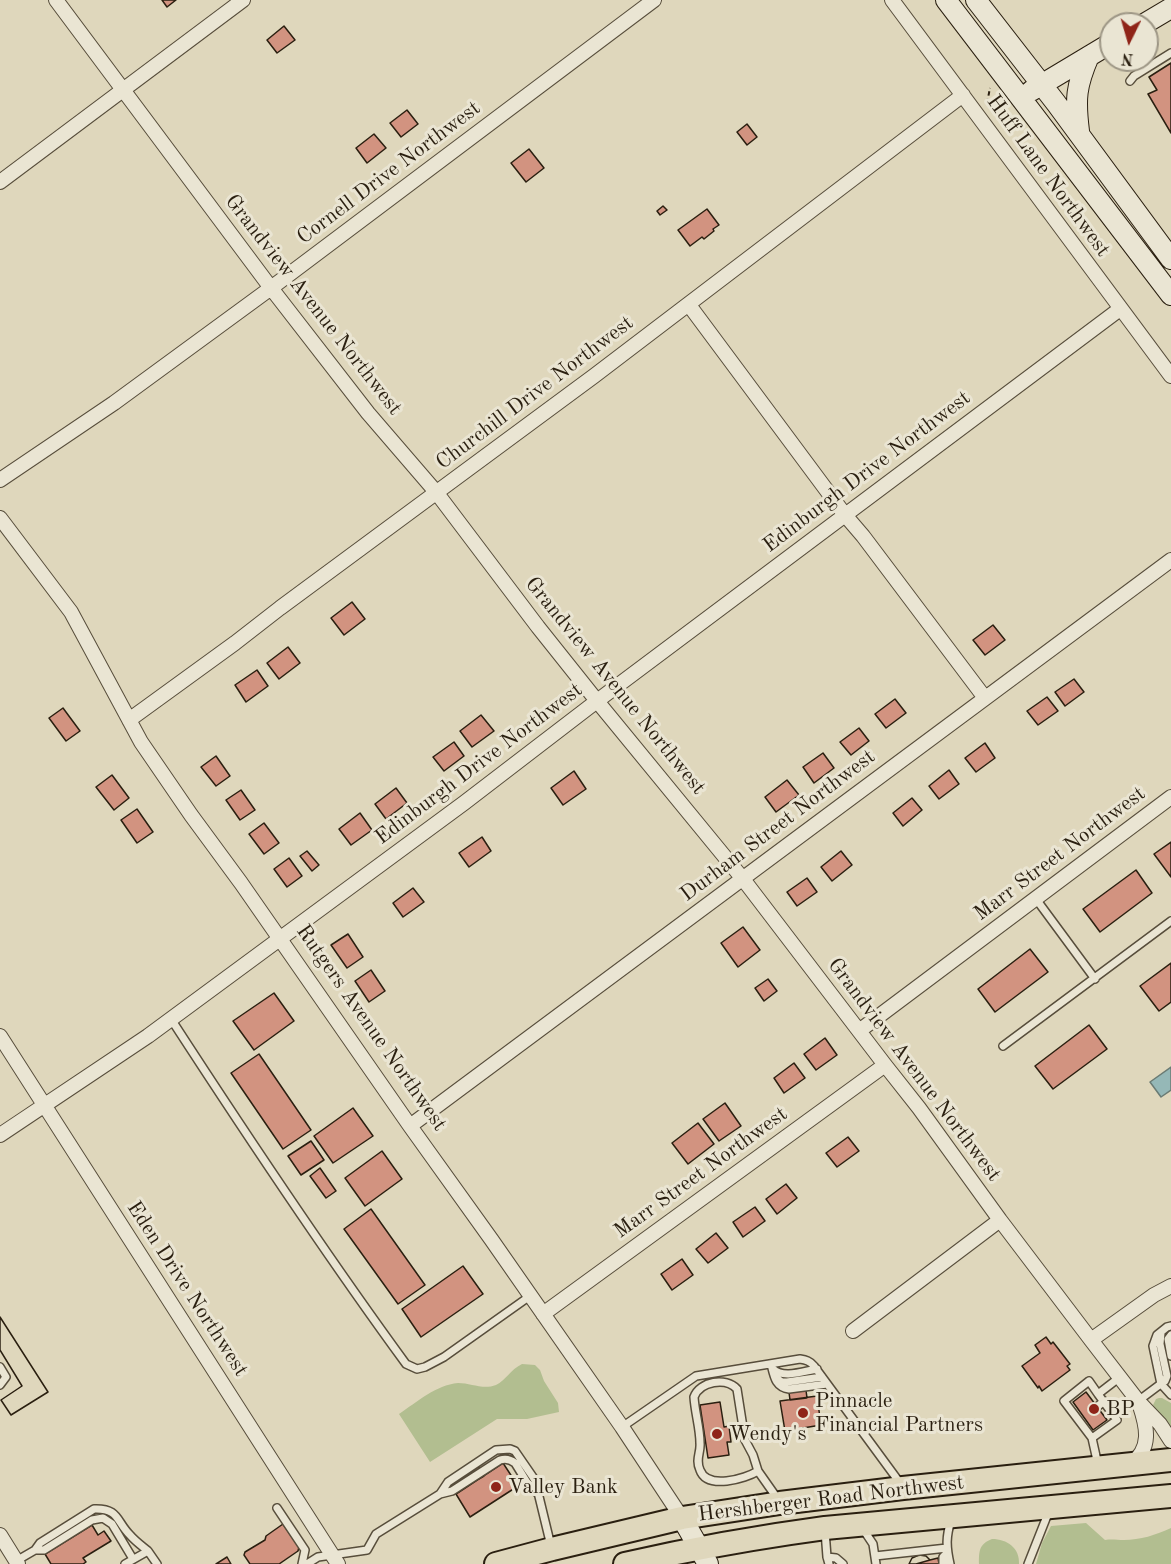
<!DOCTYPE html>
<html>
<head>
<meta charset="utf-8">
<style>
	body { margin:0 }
	#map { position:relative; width:1171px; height:1564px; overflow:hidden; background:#dfd7bc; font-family:"Old Standard TT",serif }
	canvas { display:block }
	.north { position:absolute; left:1099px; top:12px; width:60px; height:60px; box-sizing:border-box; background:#eae5d3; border:2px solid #9d9685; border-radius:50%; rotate:185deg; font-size:16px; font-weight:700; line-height:24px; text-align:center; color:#2a1f10 }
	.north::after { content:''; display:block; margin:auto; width:21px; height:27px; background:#8f2418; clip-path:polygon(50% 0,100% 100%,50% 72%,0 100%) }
</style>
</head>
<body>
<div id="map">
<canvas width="1171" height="1564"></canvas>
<div class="north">N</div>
</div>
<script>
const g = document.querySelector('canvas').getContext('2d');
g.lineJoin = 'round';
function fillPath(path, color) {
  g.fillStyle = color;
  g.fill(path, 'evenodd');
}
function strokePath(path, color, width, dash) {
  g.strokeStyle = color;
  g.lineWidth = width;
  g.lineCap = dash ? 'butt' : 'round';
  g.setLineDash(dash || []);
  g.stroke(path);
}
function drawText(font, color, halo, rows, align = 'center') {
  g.font = font + ' "Old Standard TT",serif';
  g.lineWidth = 6;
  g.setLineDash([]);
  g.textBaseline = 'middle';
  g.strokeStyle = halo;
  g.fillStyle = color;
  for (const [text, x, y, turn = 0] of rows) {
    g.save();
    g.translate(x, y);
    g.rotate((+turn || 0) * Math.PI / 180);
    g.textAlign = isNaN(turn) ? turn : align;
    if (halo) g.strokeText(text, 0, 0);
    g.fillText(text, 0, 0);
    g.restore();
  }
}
fillPath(new Path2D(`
	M522,1364L535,1365L540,1370L544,1381L558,1403L559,1412L527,1419H497L430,1462L399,1414C417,1402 436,1385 458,1383C471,1383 483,1390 496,1385C506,1380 510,1370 522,1364Z
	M1159,1398H1162L1171,1403V1431L1153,1405L1156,1399Z
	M1086,1523L1105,1540C1112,1539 1117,1540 1124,1540C1140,1540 1156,1535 1171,1528V1564H1036L1042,1543L1051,1526Z
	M992,1539C1007,1539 1020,1548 1019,1564H979C979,1551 979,1544 992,1539Z`), '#b2be90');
const water = new Path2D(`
	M1171,1067V1090L1161,1097L1150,1082Z`);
fillPath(water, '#95b8b7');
strokePath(water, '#6a7b74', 1.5);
const building = new Path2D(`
	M162,0H176L167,7Z
	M284,26L295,40L277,53L267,40Z
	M1171,63V133L1148,94L1157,90L1149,77Z
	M407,110L418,124L401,137L390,123Z
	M747,124L757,137L747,145L737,132Z
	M374,134L386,148L367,163L356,148Z
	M529,149L544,168L526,182L511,163Z
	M663,206L667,210L660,215L657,211Z
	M707,209L719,225L713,229L714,231L704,239L702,237L690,246L678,230Z
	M352,602L365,619L344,635L331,618Z
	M993,625L1005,640L985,655L973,640Z
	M288,647L300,663L279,679L267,663Z
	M257,670L268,686L246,702L235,685Z
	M1074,679L1084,692L1065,706L1055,692Z
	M1047,697L1058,711L1038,725L1027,711Z
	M895,699L906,713L886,728L875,714Z
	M63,708L80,731L66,741L49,718Z
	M481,715L494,731L472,747L460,731Z
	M859,728L869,741L851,755L840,742Z
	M454,742L464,756L444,771L433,757Z
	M985,743L995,758L976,772L965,758Z
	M823,753L834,768L814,783L803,767Z
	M216,756L230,776L216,786L201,767Z
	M949,770L959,784L939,799L929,786Z
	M574,771L586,789L563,805L551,788Z
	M112,775L129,798L114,810L96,787Z
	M787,780L799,795L776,812L765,797Z
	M396,788L407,803L386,819L375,804Z
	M241,790L255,810L240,820L226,800Z
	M912,798L922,810L903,826L893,813Z
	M137,809L153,832L137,843L121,820Z
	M360,813L372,830L351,845L339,829Z
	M264,823L279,843L264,854L249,834Z
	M482,837L491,851L469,867L459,853Z
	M1171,842V877L1154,854Z
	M307,851L319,865L312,871L300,856Z
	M841,851L852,865L832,881L821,867Z
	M289,858L302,876L287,887L274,869Z
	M1136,870L1152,893L1100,932L1083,909Z
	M807,878L817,892L797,906L787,892Z
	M413,888L424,902L403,917L393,903Z
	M743,927L760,950L738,967L721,943Z
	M348,934L363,957L347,968L331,945Z
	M1030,949L1048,972L995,1012L978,989Z
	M1171,963V1002L1159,1011L1140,986Z
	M371,970L385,991L369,1002L355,981Z
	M768,979L777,991L764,1001L755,988Z
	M274,993L294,1021L254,1050L233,1021Z
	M1089,1025L1107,1049L1053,1089L1035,1066Z
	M825,1038L837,1055L816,1070L804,1054Z
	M259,1054L311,1130L283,1149L231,1073Z
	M794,1063L805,1078L784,1093L774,1078Z
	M725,1103L741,1126L719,1141L703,1119Z
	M353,1108L373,1136L333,1163L314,1136Z
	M698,1123L714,1144L688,1164L672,1143Z
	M848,1137L859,1151L837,1167L826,1153Z
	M311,1141L324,1160L301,1175L288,1156Z
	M382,1151L402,1179L365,1206L345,1178Z
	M320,1168L336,1191L326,1198L310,1176Z
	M786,1184L797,1198L777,1214L766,1199Z
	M755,1207L765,1221L743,1237L733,1222Z
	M371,1209L425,1285L398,1304L344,1229Z
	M716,1233L728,1248L708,1263L696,1249Z
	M682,1259L693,1275L672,1290L661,1274Z
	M463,1266L483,1294L421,1337L402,1309Z
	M0,1317L48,1392L11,1415L1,1400L22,1386L0,1350Z
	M0,1317L48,1392L11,1415L1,1400L22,1386L0,1350Z
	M1046,1337L1051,1344L1053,1342L1070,1364L1067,1366L1070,1370L1042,1391L1039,1386L1038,1388L1022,1366L1040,1353L1035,1345Z
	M804,1375L807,1398L790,1400L787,1377Z
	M1086,1392L1107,1420L1093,1430L1073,1402Z
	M817,1396L821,1425L785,1431L780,1401Z
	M720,1402L724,1427L729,1426L731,1442H727L729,1455L708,1458L700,1405Z
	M503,1463L518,1486L470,1517L456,1494Z
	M477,1464L484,1476L472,1483L465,1472Z
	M283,1524L299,1547L298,1551L279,1564H250L244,1555L245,1552L265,1540L266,1536Z
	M92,1525L98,1535L104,1531L111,1541L83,1558L86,1562L83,1564H51L45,1554Z
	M919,1555L926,1556L930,1560L938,1558L939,1564H909L912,1558Z
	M919,1555L926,1556L930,1560L916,1564H909L912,1558Z
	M227,1557L231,1564H216Z`);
fillPath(building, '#d29380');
strokePath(building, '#2a1f10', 1.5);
const lane = new Path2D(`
	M1130,81L1134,76L1171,53
	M1036,899L1095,979
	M171,1019C247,1136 324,1252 406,1364L417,1369L425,1367L444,1357L530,1296
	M1003,1046L1171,921
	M1171,1326L1167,1327L1157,1335L1153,1346L1161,1384L1171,1395
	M1161,1333L1160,1344L1167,1376L1165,1381
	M1171,1335L1168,1339L1171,1356
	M771,1364C774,1376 775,1387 789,1389L827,1384
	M0,1367L6,1377L0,1385
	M773,1369C783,1379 804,1371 817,1369
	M775,1377L782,1382H787L822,1377
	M1098,1394L1089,1381L1064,1401L1092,1438L1117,1420L1098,1394L1120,1377
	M1138,1401L1162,1383
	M1097,1407L1104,1401
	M622,1427L696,1376L800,1359C806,1360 810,1361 814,1366L900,1483
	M1092,1438L1098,1465
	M758,1471C745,1479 707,1490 700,1470C695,1459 701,1453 700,1443C700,1428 695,1413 694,1397C700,1381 726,1377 737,1389L745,1440L753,1455L758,1471L777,1498
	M440,1494L452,1491L500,1460C506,1458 510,1459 515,1463L528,1484L537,1493
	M277,1508L305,1550L302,1564
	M863,1529L873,1544L876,1564
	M825,1531L827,1557L829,1564
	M35,1550H44L92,1520L103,1518L112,1524L133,1559
	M875,1556L947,1548
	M827,1557L836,1558L843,1564
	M16,1561L35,1550L40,1543L94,1509C119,1508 116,1521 130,1535C135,1541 142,1546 148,1551
	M125,1564L148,1551L157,1564
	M307,1564L318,1557L367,1550L376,1534L440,1494L448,1482L496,1450L510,1449L515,1451L535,1480L551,1546
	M943,1564V1557L947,1553
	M950,1564C946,1546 946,1537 951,1520
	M1028,1564L1049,1511`);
const street = new Path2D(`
	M56,0L271,288L368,413L436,492L538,627L597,701L743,879L885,1065L919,1108L1000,1220L1091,1340L1138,1401L1160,1424L1171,1441
	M892,0L1171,376
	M0,182L243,0
	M689,305L845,515L863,536L985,698
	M0,480L114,403L271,288L654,0
	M0,518L71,612L141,742L191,815L241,883L410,1126L491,1239L622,1427L682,1518
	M129,720L235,643L280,608L594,376L963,95
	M859,1031L1171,797
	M0,1036L338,1564
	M410,1126L1171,560
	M0,1135L148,1036L464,803L597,701L1120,309
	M543,1314L885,1065
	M853,1331L1000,1220
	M1091,1340L1154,1295L1171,1286
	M1131,1464C1152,1448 1147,1427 1140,1406
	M0,1535L18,1564`);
const secondary = new Path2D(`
	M946,0L1171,295
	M976,0L1056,103L1171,259
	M1144,24L1171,8
	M1031,91L1111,43
	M1079,131C1075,99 1076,86 1089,56
	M682,1518L708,1564`);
const primary = new Path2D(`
	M496,1564L552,1549L682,1518L780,1503L903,1488L1171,1460
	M625,1564C691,1549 758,1537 825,1528L1171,1496`);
strokePath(lane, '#574d3b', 10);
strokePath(street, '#574d3b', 16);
strokePath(secondary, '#2a1f10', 22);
strokePath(primary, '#2a1f10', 26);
strokePath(new Path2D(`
	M987,103L990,88`), '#2a1f10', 2, [4.5, 3]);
strokePath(lane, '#eae5d3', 7);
strokePath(street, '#eae5d3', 14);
strokePath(secondary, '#eae5d3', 20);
strokePath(primary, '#dfd7bc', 22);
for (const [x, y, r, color] of [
	[1094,1409,6,"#8f2418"],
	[803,1413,6,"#8f2418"],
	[717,1434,6,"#8f2418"],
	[496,1487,6,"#8f2418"]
]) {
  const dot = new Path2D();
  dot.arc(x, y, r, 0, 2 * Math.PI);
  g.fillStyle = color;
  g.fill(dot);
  strokePath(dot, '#eae5d3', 2);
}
drawText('21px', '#2a1f10', '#eae5d3', [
	["Cornell Drive Northwest",389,173,-37],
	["Huff Lane Northwest",1048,176,54],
	["Grandview Avenue Northwest",313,305,52],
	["Churchill Drive Northwest",535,393,-37],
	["Edinburgh Drive Northwest",867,472,-37],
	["Grandview Avenue Northwest",615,686,51],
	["Edinburgh Drive Northwest",479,764,-37],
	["Durham Street Northwest",778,826,-37],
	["Marr Street Northwest",1060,854,-37],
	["Rutgers Avenue Northwest",371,1028,55],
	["Grandview Avenue Northwest",914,1070,53],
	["Marr Street Northwest",701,1173,-36],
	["Eden Drive Northwest",187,1289,57],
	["Hershberger Road Northwest",831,1499,-7]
]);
drawText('21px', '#2a1f10', '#eae5d3', [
	["Pinnacle",815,1401],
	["Financial Partners",815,1425],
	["BP",1106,1409],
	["Wendy's",729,1434],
	["Valley Bank",508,1487]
], 'left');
</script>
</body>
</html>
